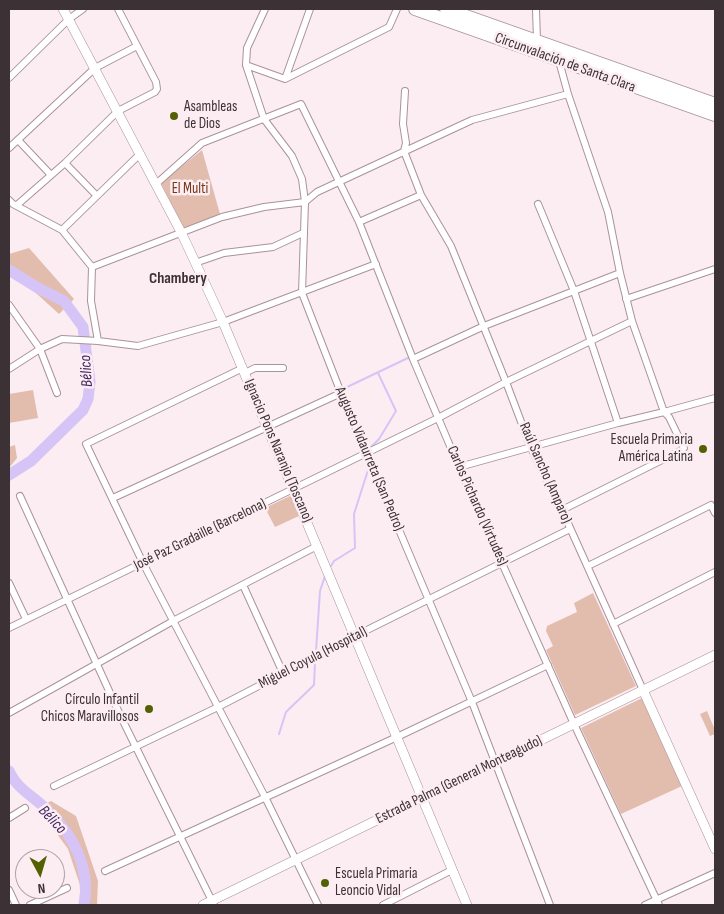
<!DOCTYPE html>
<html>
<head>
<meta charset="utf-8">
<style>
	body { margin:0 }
	#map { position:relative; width:724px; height:914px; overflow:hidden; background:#fcedf3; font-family:"Sofia Sans Condensed",sans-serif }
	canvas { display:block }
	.frame { position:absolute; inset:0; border:10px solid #3c3236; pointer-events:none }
	.north { position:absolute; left:15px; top:849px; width:50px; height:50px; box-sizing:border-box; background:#fcedf3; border:1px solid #afa2a7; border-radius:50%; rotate:174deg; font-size:14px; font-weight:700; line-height:20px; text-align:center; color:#3c3236 }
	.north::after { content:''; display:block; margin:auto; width:18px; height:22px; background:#546103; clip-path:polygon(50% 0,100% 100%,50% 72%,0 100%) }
</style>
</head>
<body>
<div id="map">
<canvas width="724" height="914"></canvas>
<div class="frame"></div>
<div class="north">N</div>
</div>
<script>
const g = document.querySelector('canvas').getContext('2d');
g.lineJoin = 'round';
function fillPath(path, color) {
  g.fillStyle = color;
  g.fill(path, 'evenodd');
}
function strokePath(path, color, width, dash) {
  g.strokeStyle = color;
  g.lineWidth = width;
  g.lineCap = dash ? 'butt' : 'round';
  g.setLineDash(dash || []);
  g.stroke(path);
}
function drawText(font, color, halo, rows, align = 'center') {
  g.font = font + ' "Sofia Sans Condensed",sans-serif';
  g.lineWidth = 5;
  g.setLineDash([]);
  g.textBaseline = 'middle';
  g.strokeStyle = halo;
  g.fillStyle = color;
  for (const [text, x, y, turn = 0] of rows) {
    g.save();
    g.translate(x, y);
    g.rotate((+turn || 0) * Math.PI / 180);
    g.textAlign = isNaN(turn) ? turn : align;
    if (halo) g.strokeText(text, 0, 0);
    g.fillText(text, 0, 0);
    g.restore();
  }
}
fillPath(new Path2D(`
	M202,150L220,214L183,228L161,183Z
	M29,248L74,299L59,314L27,285L9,274V254Z
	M33,390L38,418L9,423V394Z
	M15,445L17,458L9,468V447Z
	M292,495L301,515L275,527L265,508Z
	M593,593L636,686L575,715L546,650L553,646L546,631L547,626L577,612L574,603Z
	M642,698L682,786L621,814L581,728Z
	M707,711L715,730V734L710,736L700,714Z
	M51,801L76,816L98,881L97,905H79L81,888L68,849L38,808Z`), '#e2bdae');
strokePath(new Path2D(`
	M345,388L410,357
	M370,448L379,439L396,411L378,373
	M331,566L334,561L355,548L354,514L369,467
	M316,651L320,591L325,576
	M279,734L286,712L314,685L315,662`), '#d6c4f6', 2);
strokePath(new Path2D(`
	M9,270L38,288L64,301L83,327L90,382L88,399L83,410L31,461L9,475
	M9,771C17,789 32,795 46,809C73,834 91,868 84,905`), '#d6c4f6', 11);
const street = new Path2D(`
	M265,9L247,48L246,65L264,119L292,156L302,179L305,202L302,293L341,393L472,702L550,905
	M536,9L537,41
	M559,61L568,94L608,212L620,273L632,321L664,412L669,417L684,448L682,450L562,510
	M246,65L285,79L389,27L397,9
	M9,78L69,19L83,9
	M285,79L310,9
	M405,91L403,124L406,143L404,151L421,195L451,246L506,382L531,448L562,510L643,690
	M18,140L51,175
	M9,148L95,68L137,46
	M65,163L97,196
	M156,184L202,143L301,104L359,222L413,359L459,467L574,724L659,905
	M9,200L13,204L62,230L92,267L91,301L98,341
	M538,204L574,291L618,423
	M17,205L65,163L118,111L155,92L157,89L156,82L118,9
	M359,222L421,195
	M62,230L140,154
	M195,263L224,253L273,247L303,233
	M92,267L222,217L264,207L305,202L317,192L472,120L568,94
	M626,299L715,269
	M9,305L40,349L57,393
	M413,359L484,326L620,273
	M243,368L86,444L143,563L265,797L318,905
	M9,369L40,349L62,339L98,341L138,346L223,322L376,264
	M245,373L255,368H283
	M459,467L618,423L664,412L715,398
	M20,496L121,717L214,905
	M113,498L341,393
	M588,566L711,505L715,513
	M9,583L26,619
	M243,585L283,673
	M613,624L715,572
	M9,628L438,418L506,382L632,321
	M9,713L173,621L317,546
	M54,786L218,707L355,636L570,529
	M9,818L25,808
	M105,871L397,737L548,665
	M9,890L16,905
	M30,905L67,888
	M383,905L452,870
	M645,905L715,873`);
const secondary = new Path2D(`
	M63,9L181,232L223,322L467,905
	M643,690L715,849
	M203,905L715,655`);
const highway = new Path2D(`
	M415,9L715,115
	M446,9L715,104`);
strokePath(street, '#aa929c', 8);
strokePath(secondary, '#aa929c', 10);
strokePath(highway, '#aa929c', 14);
strokePath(street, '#fff', 6);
strokePath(secondary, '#fff', 9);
strokePath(highway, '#fff', 12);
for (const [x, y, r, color] of [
	[174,116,5,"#546103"],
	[703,449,5,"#546103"],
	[149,709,5,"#546103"],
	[325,883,5,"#546103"]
]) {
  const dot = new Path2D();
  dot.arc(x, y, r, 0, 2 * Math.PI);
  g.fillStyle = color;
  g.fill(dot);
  strokePath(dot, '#fcedf3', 2);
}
drawText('15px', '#3c3236', '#fcedf3', [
	["Circunvalación de Santa Clara",565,63,20],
	["Ignacio Pons Naranjo (Toscano)",278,451,67],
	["Augusto Vidaurreta (San Pedro)",369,459,67],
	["Raúl Sancho (Amparo)",545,473,66],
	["Carlos Pichardo (Virtudes)",477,506,66],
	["José Paz Gradaille (Barcelona)",200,535,-26],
	["Miguel Coyula (Hospital)",313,658,-27],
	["Estrada Palma (General Monteagudo)",459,780,-26]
]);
drawText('15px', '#3c3236', '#fcedf3', [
	["Asambleas",184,107],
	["de Dios",184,124],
	["Escuela Primaria",693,440,"right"],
	["América Latina",693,457,"right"],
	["Círculo Infantil",139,700,"right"],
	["Chicos Maravillosos",139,717,"right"],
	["Escuela Primaria",335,874],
	["Leoncio Vidal",335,891]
], 'left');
drawText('15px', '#79371a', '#fcedf3', [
	["El Multi",190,189]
]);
drawText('bold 16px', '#3c3236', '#fcedf3', [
	["Chambery",178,279]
]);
drawText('italic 16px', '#3e245e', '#fcedf3', [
	["Bélico",87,371,-94],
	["Bélico",52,820,46]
]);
</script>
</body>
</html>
